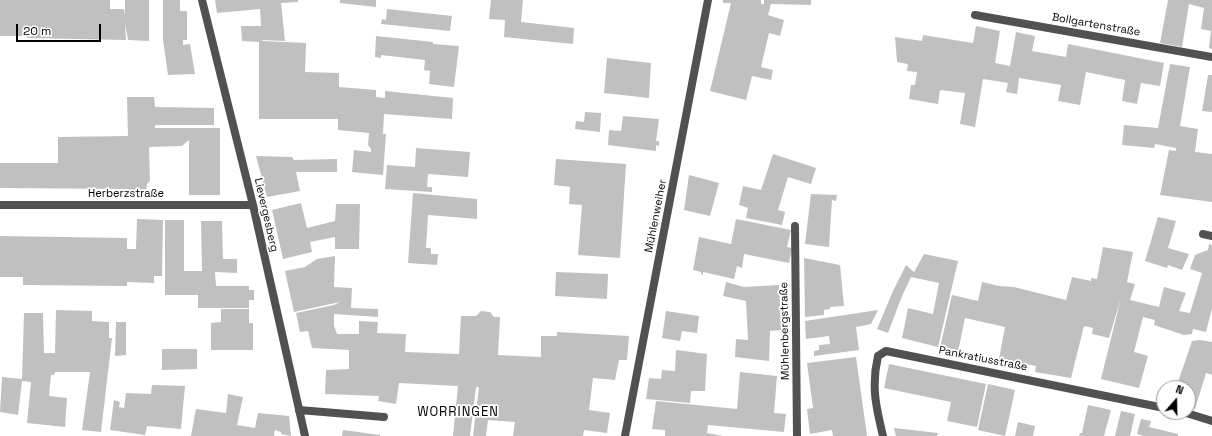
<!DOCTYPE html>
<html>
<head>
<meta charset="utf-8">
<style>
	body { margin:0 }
	#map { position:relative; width:1212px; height:436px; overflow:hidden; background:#fff; font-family:"Space Grotesk",sans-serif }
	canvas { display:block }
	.north { position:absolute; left:1156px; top:380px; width:40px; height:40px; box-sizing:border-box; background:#fff; border:1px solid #999; border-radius:50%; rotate:20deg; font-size:11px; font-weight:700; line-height:16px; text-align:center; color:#000 }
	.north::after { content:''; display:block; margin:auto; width:14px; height:18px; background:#000; clip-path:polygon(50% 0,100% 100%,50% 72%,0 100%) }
	.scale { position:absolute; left:16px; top:24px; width:85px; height:18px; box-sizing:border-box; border:2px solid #000; border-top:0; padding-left:5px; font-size:12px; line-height:14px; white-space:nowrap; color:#000; -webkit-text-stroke:3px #fff; paint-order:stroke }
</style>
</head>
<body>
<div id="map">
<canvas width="1212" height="436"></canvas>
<div class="north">N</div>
<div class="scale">20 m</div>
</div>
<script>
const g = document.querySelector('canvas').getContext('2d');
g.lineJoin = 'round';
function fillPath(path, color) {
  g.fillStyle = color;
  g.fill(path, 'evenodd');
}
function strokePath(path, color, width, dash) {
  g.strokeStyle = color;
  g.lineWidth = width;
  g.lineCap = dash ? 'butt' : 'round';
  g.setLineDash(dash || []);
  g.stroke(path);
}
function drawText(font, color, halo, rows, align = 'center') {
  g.font = font + ' "Space Grotesk",sans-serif';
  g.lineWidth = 3.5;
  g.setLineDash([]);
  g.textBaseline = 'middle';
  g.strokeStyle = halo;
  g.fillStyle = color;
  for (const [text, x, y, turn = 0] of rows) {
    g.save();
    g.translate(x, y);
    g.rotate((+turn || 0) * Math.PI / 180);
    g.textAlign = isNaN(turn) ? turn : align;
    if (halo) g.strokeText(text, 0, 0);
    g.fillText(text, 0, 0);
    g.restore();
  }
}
fillPath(new Path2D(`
	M0,0H110V9H124L125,16V0H149V41L128,40L125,23L126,40L27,38V36H0Z
	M163,0H180V11H187V40H183V45L190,44L195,74L168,75L163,40Z
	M215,0H298V2L281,3L285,41L262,40L263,41L306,43L305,72L339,73V87L376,90V97L385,98V91L453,98L452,119L384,114L383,134H386L383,175L352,172L354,150L371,152V149L368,145L369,133L338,130V119H259V42L242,41L241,26H261L260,9L217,13Z
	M340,0H376V7L340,3Z
	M491,0H523L521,22L574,28L573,44L504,37L505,20L489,19Z
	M723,0H761V4H764V0H811V5L771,4L768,15L784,20L780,36L769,33L761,67L773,70L771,80L752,76L746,100L710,91L731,3H723Z
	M1168,0H1212V49L1209,48L1211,31L1201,29L1204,8L1189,4L1182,47L1160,43Z
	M387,9L452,16L450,31L381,24L382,19L386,20Z
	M976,26L1000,31L995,63L1010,66L1016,32L1035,36L1032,51L1066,57L1068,44L1164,63L1160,86L1141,83L1137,104L1122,101L1125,80L1086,72L1080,105L1058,101L1061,85L1019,78L1017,94L1006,92L1008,83L983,79L975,127L960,124L965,93L940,90L938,104L909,99L911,85H915L917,72L907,71L908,64L897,62L895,37L922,41L923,35L973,43Z
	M376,36L433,42V44L459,46L454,87L429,84L430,71L424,70L425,60L381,55V58L375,57Z
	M607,58L651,63L649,98L604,93Z
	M1170,64L1190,67L1180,126L1198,129L1195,152L1212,154V202L1160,195L1169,150L1176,151V148L1155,144L1154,148L1122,145L1124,125L1158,128Z
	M1208,75H1212V112L1202,111Z
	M127,97H154L155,107L214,108V125H155V128H220V195H189V140L182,146L149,147L150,181L147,184L146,195L128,196V189L0,188V163H58V137L128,136Z
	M585,112L601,113L600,132L575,129L576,121L584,122Z
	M623,116L659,119L656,141H659V146L656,145V151L608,145L609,130L621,131Z
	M416,148L470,152L468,177L428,174L427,187H432V192L385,189L387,165L415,167Z
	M773,154L816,168L811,184L788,177L778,210L785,212L782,225L746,218L748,208L739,205L743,186L761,190Z
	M256,156L292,157L294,160L337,159V172H296L300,191L267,197Z
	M556,159L626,164L620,258L578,255L582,205L569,204L570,187L554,185Z
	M689,175L719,183L710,216L684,210Z
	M413,193L477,199V219L428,215L426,248H431V254H438L437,265L408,263Z
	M811,194L837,195L836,201L832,200L829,247L805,244Z
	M301,203L307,228L335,221L336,204H360L359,249H335V237L310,242L312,252L283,259L272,210Z
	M1158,217L1176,221L1168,248L1189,254L1182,270L1168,265L1167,268L1145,261Z
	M137,219L163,220L162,276H154V283L127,282V286L23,285V277H0V236L127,238V249H136Z
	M736,219L791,230L787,247L792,248L789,263L744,254L742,268L737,266L734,279L703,272V275L701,274V272L693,270L699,237L731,244Z
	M165,220H184V271H202L201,221H222L223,259H237V273L215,272L216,286H249V290H254V300H249V308H198V295H165Z
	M1209,244L1212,245V308L1206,332L1193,329L1192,334L1184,335L1154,325L1155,320L1143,317L1134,352L1148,356L1139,388L1101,379L1121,298L1109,338L1092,334L1093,328L1084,326L1071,378L1035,372L1036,366L999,359L1005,327L965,318L957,357L939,352L952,295L978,301L982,282L999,286L1014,287L1066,300L1072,277L1091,281V278L1097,279L1103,247L1133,252L1127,282L1135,284L1130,300L1159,307L1164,287L1186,293L1179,311L1190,313L1202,273L1190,269L1195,255L1208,250Z
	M924,254L958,261L938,347L902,338L908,308L933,314L939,283L911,277L902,296L888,333L877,329L893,291L906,265L914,272Z
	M335,256L334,287L352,288L351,308L378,309V317L334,314V326L337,334H359V321L378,322L377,333L406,334L405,352L459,354L461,316H476L481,311L490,312L494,317H500L498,355L541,357V336H557V332L629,336L627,360H619L615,380L593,378L589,410L610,413L607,433L584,430L583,436H513L515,422L488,420L486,436H473L479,387H476L470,436H453L458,386L399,383L396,404L378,401L379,396L325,394L326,370L349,369V350L312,348L308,331L300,332L296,313L334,305L340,302L294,312L285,271L305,267L317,259Z
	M804,258L840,265L844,306L830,307V309L824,310V315L805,317Z
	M556,272L608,274L607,299L555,296Z
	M726,282L744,287L779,285L781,330L770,331L769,361L735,357L736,339L748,340L746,301L723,296Z
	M221,309H249V323H253V350H211V323L221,322Z
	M56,310L92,311V321L109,322V338H112L101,432L82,430L90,372H55L54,375H51L49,396L67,398L65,427L27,423L31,382L22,381L18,415L0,412L2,377L22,379L24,313H43L44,353H55Z
	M878,310L871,324L856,327L859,350L814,356V351L819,350V345L830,344L829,336L806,339L805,321Z
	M666,311L699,316L697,333L682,331L680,341L662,338Z
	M116,322H126V355L115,356Z
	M1200,340L1212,342V375L1206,373L1195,409L1188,406V388H1176L1192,341Z
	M162,349H197V369L162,370Z
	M676,350L707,354L705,391H691L690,403L646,399L649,378L661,379L662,370L675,371Z
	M856,357L867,436H833L832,430L810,434L807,409L813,408L807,363Z
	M889,364L986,384L977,427L947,421L951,402L884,388Z
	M740,372L777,376L774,413L786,414L784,432L708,425L707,433L723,436H665V430L652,429L656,401L737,409Z
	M988,384L1015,390L1005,436L978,430Z
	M152,385L185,386L181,429L147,426L145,435L110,430L114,400L120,402L119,407L124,408L126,393L151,394Z
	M228,394L243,397L237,425L255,428L258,413L289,416L291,436L281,434V432L275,430L274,436H191L196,409L226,413Z
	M1088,405L1111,410L1104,436H1079L1080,433H1082Z
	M1121,411L1135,414L1130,436H1115Z
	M1141,419L1151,421L1149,427L1178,434V436H1144L1137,434Z
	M1018,422L1035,426L1033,436H1015Z
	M894,428L938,433L937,436H896Z
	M343,430L380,435V436H342Z`), '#c0c0c0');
strokePath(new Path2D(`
	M975,15L1212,57
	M1203,234L1212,236
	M299,410L384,417`), '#515151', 8);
strokePath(new Path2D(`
	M202,0L253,205L305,436
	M0,205H253
	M795,226L797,436
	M1183,412L1212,421
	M625,436L708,0
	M883,436C876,407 871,386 878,356L886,351L1164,408`), '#515151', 8);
drawText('11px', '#000', '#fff', [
	["Bollgartenstraße",1096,25,10],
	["Herberzstraße",126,194],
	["Lievergesberg",266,215,77],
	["Mühlenweiher",656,216,-79],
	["Mühlenbergstraße",785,331,-91],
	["Pankratiusstraße",983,359,11]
]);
g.letterSpacing = '1px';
drawText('13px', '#000', '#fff', [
	["WORRINGEN",458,412]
]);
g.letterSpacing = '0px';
</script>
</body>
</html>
